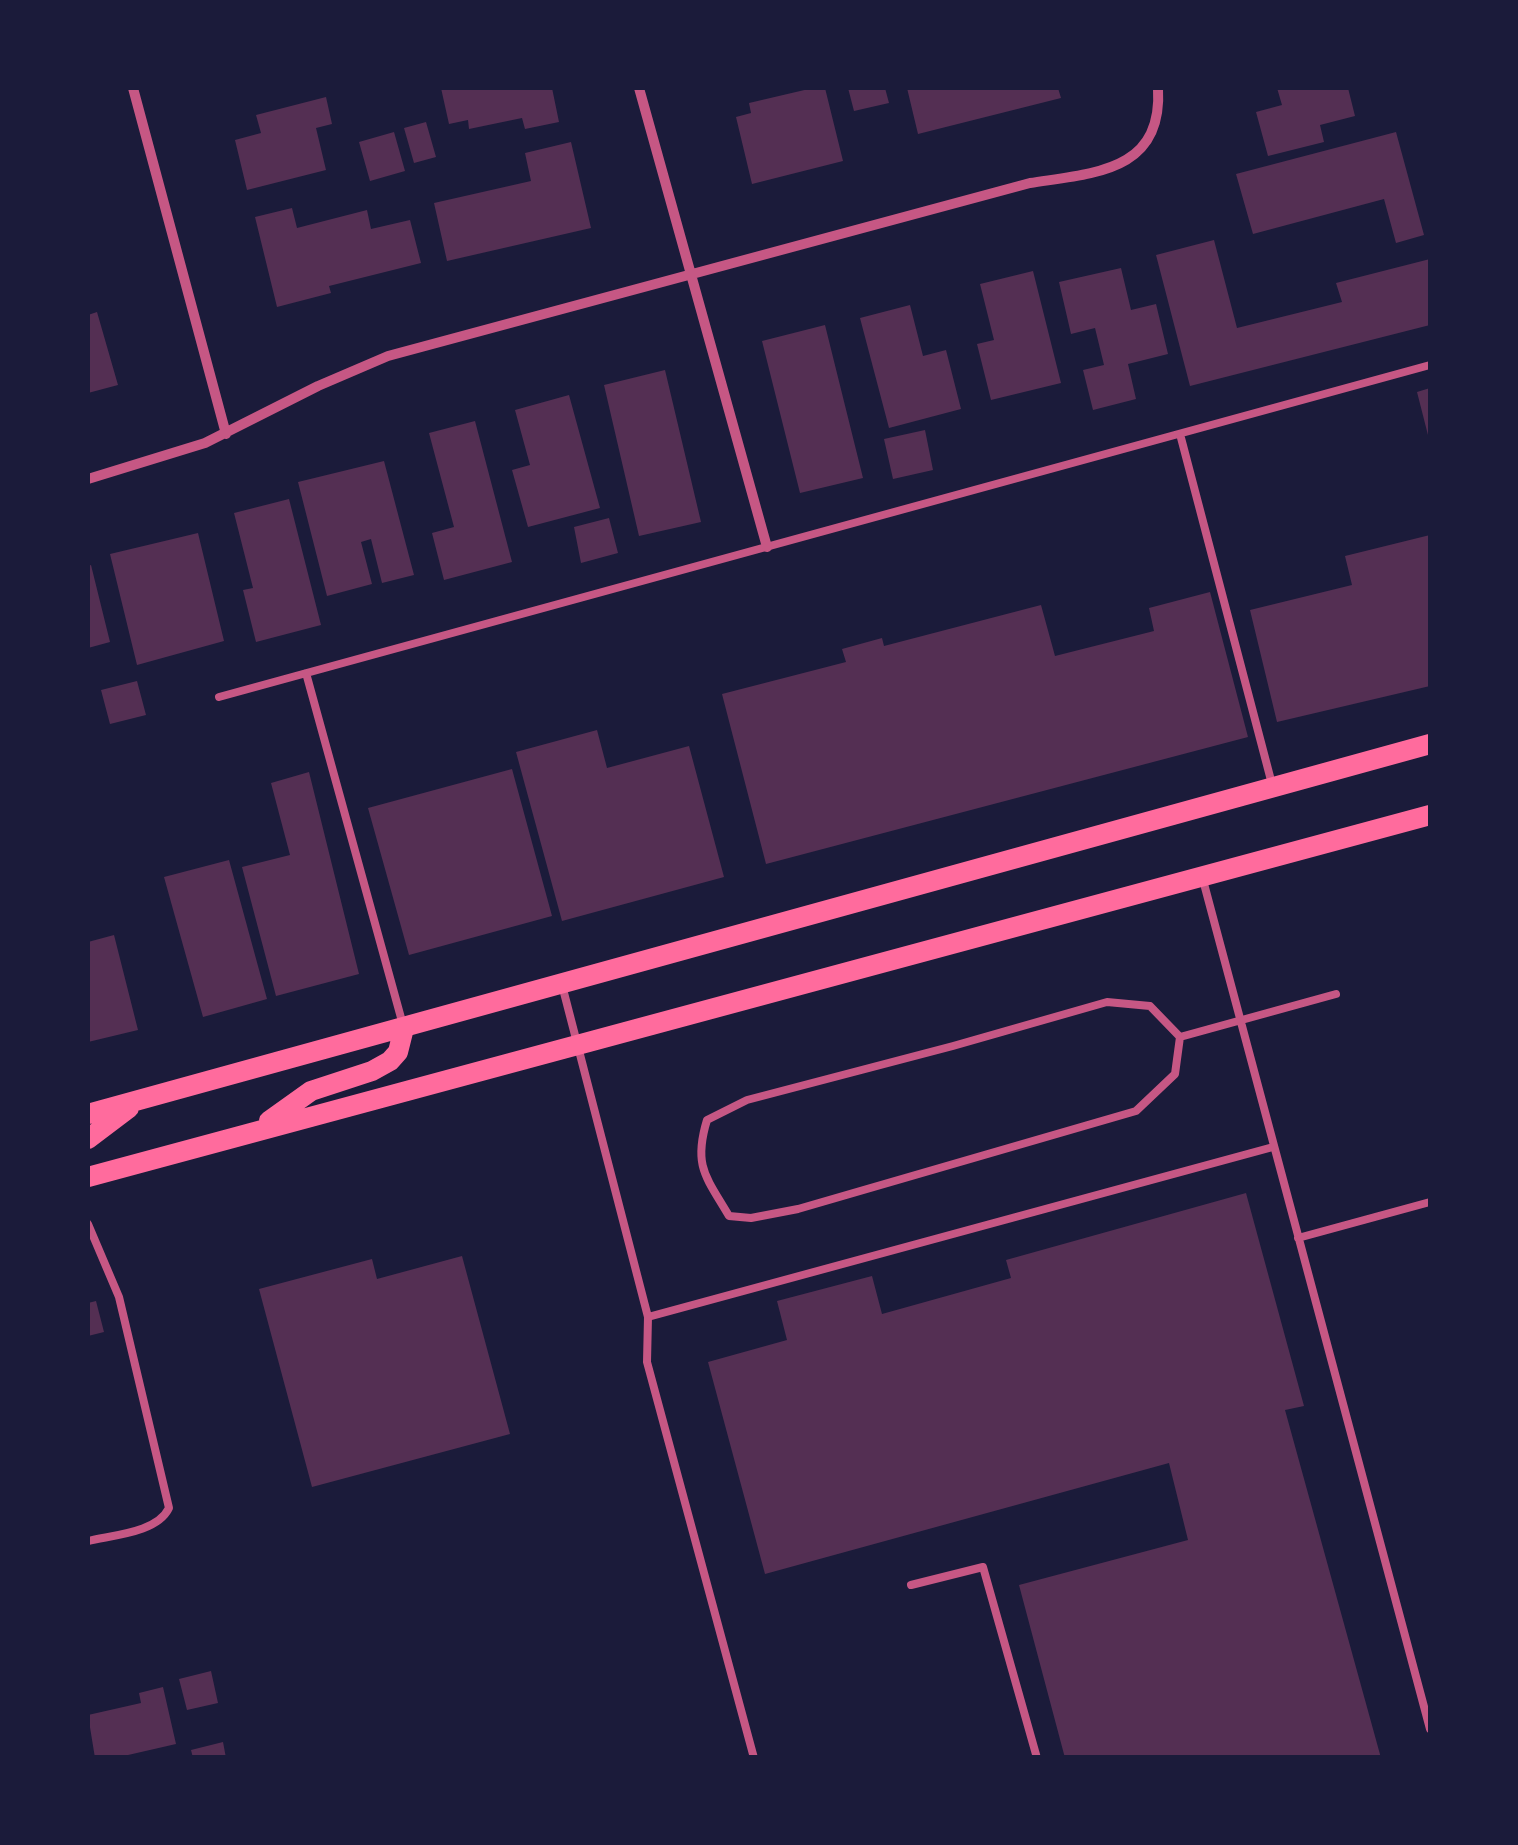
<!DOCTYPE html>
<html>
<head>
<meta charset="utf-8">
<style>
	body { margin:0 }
	#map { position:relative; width:1518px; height:1845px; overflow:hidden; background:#1b1b3a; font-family:Arial,sans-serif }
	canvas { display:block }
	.frame { position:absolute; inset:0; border:90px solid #1b1b3a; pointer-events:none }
</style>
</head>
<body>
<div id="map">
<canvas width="1518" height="1845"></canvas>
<div class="frame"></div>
</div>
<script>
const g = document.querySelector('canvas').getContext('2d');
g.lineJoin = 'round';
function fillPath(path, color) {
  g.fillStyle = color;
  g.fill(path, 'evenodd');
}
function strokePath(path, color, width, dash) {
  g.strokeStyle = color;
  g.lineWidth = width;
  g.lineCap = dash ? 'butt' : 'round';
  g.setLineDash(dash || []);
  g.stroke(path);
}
fillPath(new Path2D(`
	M441,88H552L559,122L525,129L522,118L469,129L468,120L449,124Z
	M813,88H825L843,161L752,184L736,117L751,113L749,103Z
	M848,88H885L889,103L854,111Z
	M907,88H1058L1061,98L918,134Z
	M1277,88H1348L1355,116L1320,125L1324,142L1268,156L1256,112L1282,105Z
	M326,97L332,124L316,128L326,170L247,190L235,140L261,133L256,115Z
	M426,122L436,157L414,163L404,128Z
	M394,132L405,171L370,181L359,142Z
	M1396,132L1424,235L1396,243L1384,199L1253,234L1236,174Z
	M571,142L591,228L447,261L434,203L531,181L525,153Z
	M292,208L297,228L367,210L371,229L410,220L421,263L329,286L331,293L277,307L255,217Z
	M1214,240L1237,328L1342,302L1336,283L1430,259V325L1190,386L1156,255Z
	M1121,268L1131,310L1156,304L1168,354L1128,364L1136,399L1093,410L1083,370L1104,365L1095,328L1071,334L1059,282Z
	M1033,271L1061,383L991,400L977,344L994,340L980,284Z
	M910,305L923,356L946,350L961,409L889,428L860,318Z
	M97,312L118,385L88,393V315Z
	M825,325L863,478L800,493L762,341Z
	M665,370L701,522L639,536L604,385Z
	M1430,388V438L1429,439L1417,392Z
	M569,395L600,508L528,527L512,470L530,465L515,410Z
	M475,421L512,562L444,580L432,533L454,527L429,433Z
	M925,430L933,470L893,479L884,439Z
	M384,461L414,575L382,583L371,539L361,542L372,584L327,596L298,482Z
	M289,499L321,625L256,642L243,590L253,588L234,513Z
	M609,518L618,553L581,563L574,527Z
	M198,533L224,641L137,665L110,554Z
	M1430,535V686L1277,722L1250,610L1352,585L1345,556Z
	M91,565L110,642L88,648V566Z
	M1210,592L1248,737L766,864L722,694L846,662L842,649L882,638L884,646L1041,605L1055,656L1154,631L1149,608Z
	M137,681L146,715L110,724L101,690Z
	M597,730L607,768L689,746L724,877L562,921L516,752Z
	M512,769L552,916L409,955L368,808Z
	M309,772L359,974L276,996L242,867L290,855L271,783Z
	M229,860L267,999L203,1017L164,877Z
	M114,935L138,1030L88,1042V942Z
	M1246,1193L1304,1406L1285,1410L1381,1758H1065L1019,1585L1188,1540L1169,1463L765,1574L708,1362L787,1340L777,1301L872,1276L882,1314L1011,1278L1006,1260Z
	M462,1256L510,1434L312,1487L259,1289L372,1259L377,1279Z
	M96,1301L104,1332L88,1336V1303Z
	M211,1671L218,1703L187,1710L179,1679Z
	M163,1687L176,1744L115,1758H95L88,1715L141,1703L139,1693Z
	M223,1742L226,1758H193L191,1750Z`), '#542f53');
strokePath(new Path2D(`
	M1180,434L1273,788
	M306,673L403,1025
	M219,697L1430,365
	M1203,880L1430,1729
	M562,985L648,1317L647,1362L754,1758
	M1107,1002L1150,1006L1180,1037L1175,1074L1136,1111L798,1209L751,1218L729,1216C706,1177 693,1166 707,1120L747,1100L953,1046Z
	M1180,1037L1336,994
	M88,1224L119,1297L169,1508C157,1533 112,1535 88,1541
	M1298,1238L1430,1202
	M648,1317L1273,1147
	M911,1585L983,1567L1037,1758`), '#c65784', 8);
strokePath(new Path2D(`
	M133,88L226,434
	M639,88L767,547
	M88,479L205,443L318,386L388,356L1030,183C1094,173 1163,172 1158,88`), '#c65784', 10);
strokePath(new Path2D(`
	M88,1114L1430,744
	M269,1121L311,1091L372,1071L390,1061L398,1052L404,1028
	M88,1139L129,1108
	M88,1177L1430,815`), '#ff6b9d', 20);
</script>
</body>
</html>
